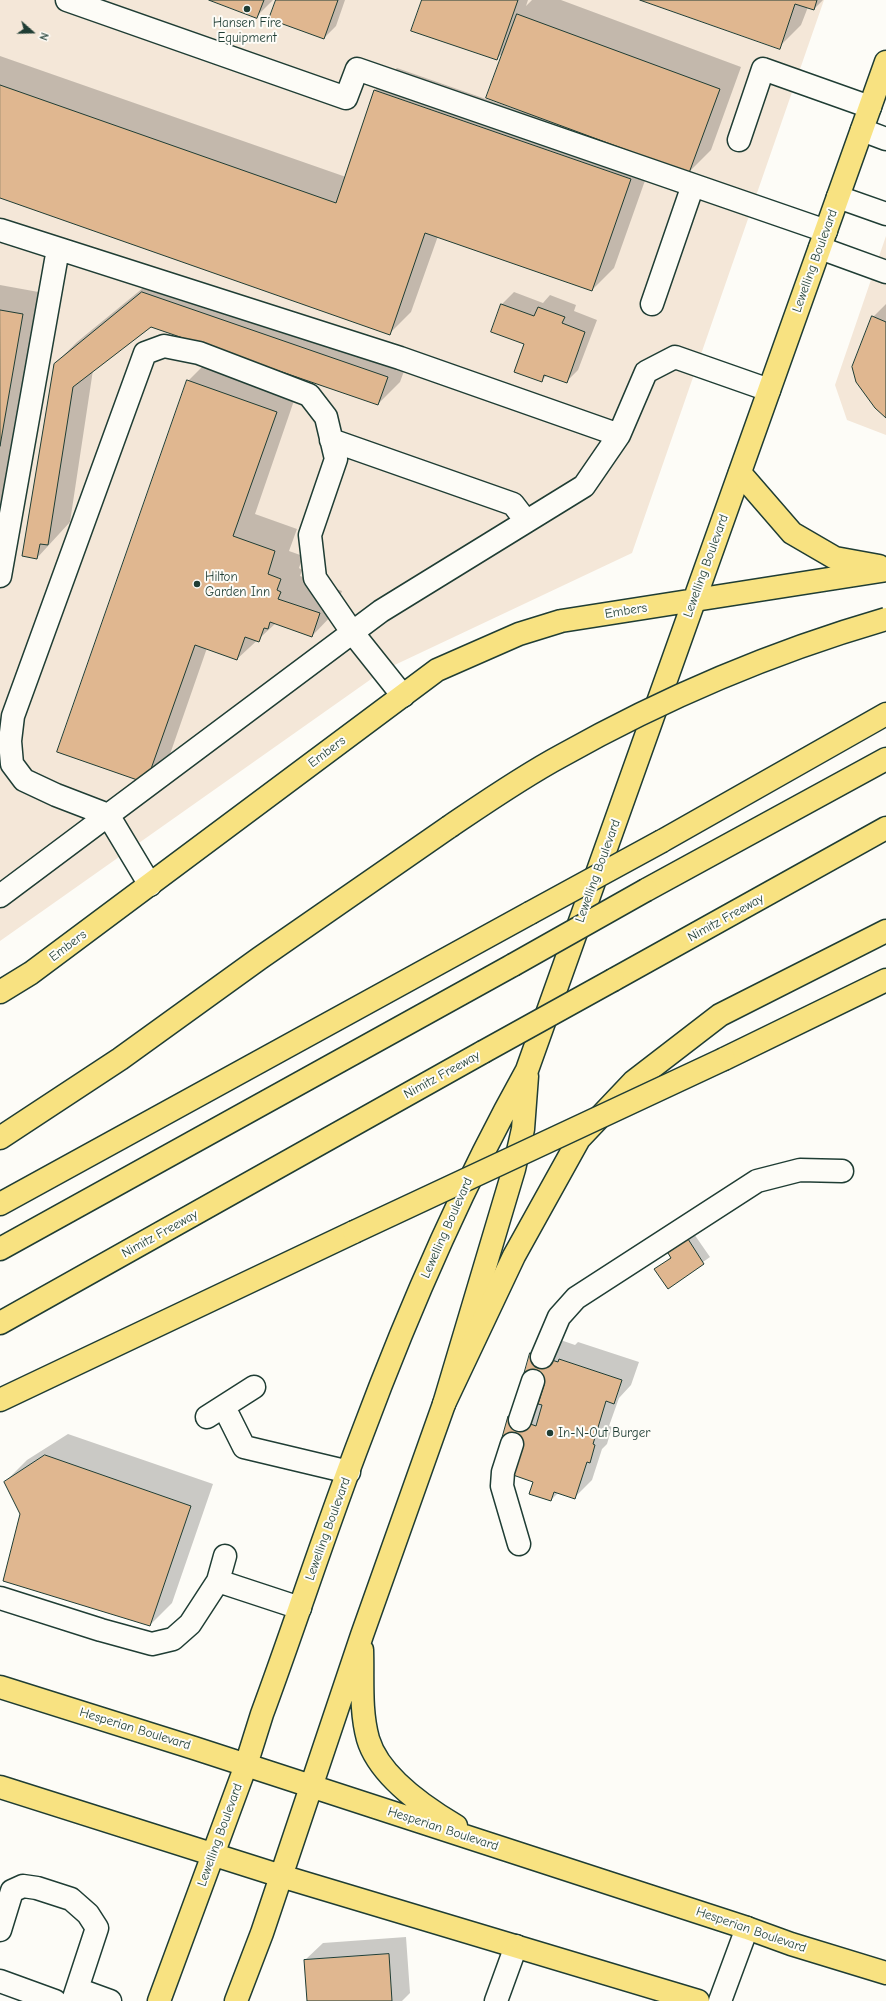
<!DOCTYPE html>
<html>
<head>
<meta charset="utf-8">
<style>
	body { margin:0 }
	#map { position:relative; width:886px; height:2001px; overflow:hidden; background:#fdfcf7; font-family:"Comic Neue",sans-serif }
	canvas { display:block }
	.north { position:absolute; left:12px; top:12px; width:40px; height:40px; -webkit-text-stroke:3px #fdfcf7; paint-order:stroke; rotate:110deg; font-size:11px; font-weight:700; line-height:16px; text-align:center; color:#1f3d34 }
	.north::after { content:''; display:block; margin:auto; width:14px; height:18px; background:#1f3d34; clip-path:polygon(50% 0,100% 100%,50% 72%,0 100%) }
</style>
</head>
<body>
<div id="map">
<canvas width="886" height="2001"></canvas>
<div class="north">N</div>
</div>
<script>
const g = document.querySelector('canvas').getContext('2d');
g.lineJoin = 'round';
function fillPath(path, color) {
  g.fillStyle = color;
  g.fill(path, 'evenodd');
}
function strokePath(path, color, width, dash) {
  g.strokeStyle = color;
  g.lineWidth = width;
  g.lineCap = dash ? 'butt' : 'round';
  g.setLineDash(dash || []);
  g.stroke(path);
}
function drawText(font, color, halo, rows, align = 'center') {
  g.font = font + ' "Comic Neue",sans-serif';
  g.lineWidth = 4;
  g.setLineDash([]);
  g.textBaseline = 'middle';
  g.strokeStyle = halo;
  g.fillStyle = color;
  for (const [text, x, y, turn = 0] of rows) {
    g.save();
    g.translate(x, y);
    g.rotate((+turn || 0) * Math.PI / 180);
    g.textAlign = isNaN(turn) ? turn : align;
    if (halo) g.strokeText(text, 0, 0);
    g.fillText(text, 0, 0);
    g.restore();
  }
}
fillPath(new Path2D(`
	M0,0H824L632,553L384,670L0,941Z
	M886,236V435L847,420L835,385Z`), '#f4e7d8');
fillPath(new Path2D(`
	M212,0H273L257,16Z
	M277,0H345L336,26L324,38Z
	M423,0H528L526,6L532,0H561L741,67L711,150L689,172L653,158L614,268L592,290L438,236L411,312L389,334L0,197V56L346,177L375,90L397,68L523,112L504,52L496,59Z
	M643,0H823L814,9L808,7L801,25L779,47Z
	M165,270L410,355L400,382L378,404L151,326L93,370L70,522L37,558L55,364L77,342Z
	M0,285L44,293L0,550Z
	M514,292L543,303L550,295L576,305L574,311L597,320L578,370L566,382L547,375L541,381L525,343L492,331L502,304Z
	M886,304V417L873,317Z
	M210,359L298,389L255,514L297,529L289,551L303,556L299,568L302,570L300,576L342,591L334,613L312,636L276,623L237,659L207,648L168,760L146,782L188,381Z
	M694,1234L710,1257L668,1287L656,1269L671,1257L669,1253L675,1247Z
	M549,1336L575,1345L578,1342L639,1362L631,1385L619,1398L609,1426L612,1427L607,1444L602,1449L592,1480L575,1497L559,1492L551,1500L534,1481L527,1400L539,1404L546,1384L531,1354Z
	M68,1434L213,1484L172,1603L150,1625L21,1514L5,1482L27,1460Z
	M406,1937L410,1993L402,2001H308L305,1960L323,1943Z`), '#0003');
const building = new Path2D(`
	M209,0H264L257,18Z
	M276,0H338L324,39L269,19Z
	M422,0H518L497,60L411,31Z
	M640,0H817L814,10L795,4L780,49Z
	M517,14L720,89L689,173L486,98Z
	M0,85L336,203L374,90L631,179L592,291L425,233L390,335L0,198Z
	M142,292L388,377L378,405L151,327L73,387L48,545L40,544L37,559L22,556L54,364Z
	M501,304L534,316L538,307L565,317L562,323L585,332L567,383L544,375L542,382L514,372L524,344L491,332Z
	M0,310L23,314L0,446Z
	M872,316L886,322V418L875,408L856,382L852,367Z
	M187,380L277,412L233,536L275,551L268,574L281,579L277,590L281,592L278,599L320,613L312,637L270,622L268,629L264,628L259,642L245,637L237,660L195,645L146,783L57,752Z
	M688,1239L704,1264L668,1289L654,1269L671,1258L668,1253Z
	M530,1353L558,1362L559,1359L622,1380L614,1404L606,1401L593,1444L595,1445L590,1463L587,1462L575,1499L554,1492L551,1501L529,1494L533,1482L513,1475L521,1448L501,1441L508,1416L536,1426L542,1405L538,1404L544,1385L523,1378Z
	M45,1455L191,1506L150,1626L3,1581L20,1514L4,1482Z
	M389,1954L392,2001H307L304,1960Z`);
fillPath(building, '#e0b790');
strokePath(building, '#1f3d34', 1);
const minor = new Path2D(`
	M67,0L346,98L357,69L826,231
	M862,130L886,139
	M739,140L763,69L870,107
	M838,197L886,214
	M0,230L400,358L619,435L646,372L675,357L769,390
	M820,248L886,272
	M652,304L693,185
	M331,440L513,504L526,521
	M0,576L58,249
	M150,885L108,815L56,795L24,780L12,764L10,741L13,716L145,353L164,346L199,353L309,395L326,417L336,459L310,535L315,578L352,632L403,696
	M0,896L381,611L584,486L619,435
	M542,1357L559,1317L576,1298L757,1181L800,1170L842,1171
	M224,1407L244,1447L349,1472
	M207,1417L254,1387
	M520,1420L533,1381
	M512,1444L503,1472L502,1486L519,1544
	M218,1581L300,1608
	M0,1598L101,1630L152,1644L173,1639L190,1624L218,1581L225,1556
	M0,1930L12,1891L23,1886L37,1888L71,1899L88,1914L97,1928L73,2001
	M0,1981L55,2001
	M77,1989L110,2001
	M496,2001L516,1946
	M720,2001L747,1928`);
const major = new Path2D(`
	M0,992L31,973L437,670L519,634L561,621L695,600
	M362,1650C363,1679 360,1710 368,1739C379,1776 424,1807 456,1826
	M0,1687L194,1748L747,1928L791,1944L886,1973
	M0,1787L281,1876L698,2001
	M159,2001L246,1765L262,1714C296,1622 326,1528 361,1437C408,1311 461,1188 527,1070L886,62
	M236,2001L262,1933L362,1635L444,1404L514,1169L523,1129L527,1076`);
const highway = new Path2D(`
	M740,473L792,533L835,558L879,566
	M695,600L886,570
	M662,841L886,714
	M646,890L886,759
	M613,980L886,828
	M724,1059L886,980
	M0,1138L120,1059L260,958L449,827
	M0,1204L530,913
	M0,1249L513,965
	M0,1323L483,1052
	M0,1400L354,1232
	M444,1404L514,1256L579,1139L633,1082L720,1015L886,931`);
strokePath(minor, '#1f3d34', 25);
strokePath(major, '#1f3d34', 25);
strokePath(highway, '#1f3d34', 25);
strokePath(minor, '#fdfcf7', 22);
strokePath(major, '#f8e281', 22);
strokePath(highway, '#f8e281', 22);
const highwayBridge = new Path2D(`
	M449,827C486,802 522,777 561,756C664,698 772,652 886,619
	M530,913L662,841
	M513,965L646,890
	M483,1052L613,980
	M354,1232L724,1059`);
strokePath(highwayBridge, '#1f3d34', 25, []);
strokePath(highwayBridge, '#f8e281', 22);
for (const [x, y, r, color] of [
	[247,9,4,"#1f3d34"],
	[197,584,4,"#1f3d34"],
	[550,1433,4,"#1f3d34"]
]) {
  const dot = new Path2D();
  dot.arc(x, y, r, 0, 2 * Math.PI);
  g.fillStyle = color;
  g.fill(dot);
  strokePath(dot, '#fdfcf7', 1.5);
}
drawText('13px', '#1f3d34', '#fdfcf7', [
	["Hansen Fire",247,23,"center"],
	["Equipment",247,38,"center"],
	["Hilton",205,577],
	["Garden Inn",205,592],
	["In-N-Out Burger",558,1433]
], 'left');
drawText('13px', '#1f3d34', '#fdfcf7', [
	["Lewelling Boulevard",815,261,-70],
	["Lewelling Boulevard",706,566,-70],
	["Embers",626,611,-9],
	["Embers",327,752,-37],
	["Lewelling Boulevard",598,871,-70],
	["Nimitz Freeway",726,918,-29],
	["Embers",68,946,-37],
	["Nimitz Freeway",442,1075,-29],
	["Lewelling Boulevard",447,1228,-66],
	["Nimitz Freeway",160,1234,-29],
	["Lewelling Boulevard",328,1529,-70],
	["Hesperian Boulevard",135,1729,17],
	["Hesperian Boulevard",443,1829,18],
	["Lewelling Boulevard",220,1835,-70],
	["Hesperian Boulevard",751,1930,19]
]);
</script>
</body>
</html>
